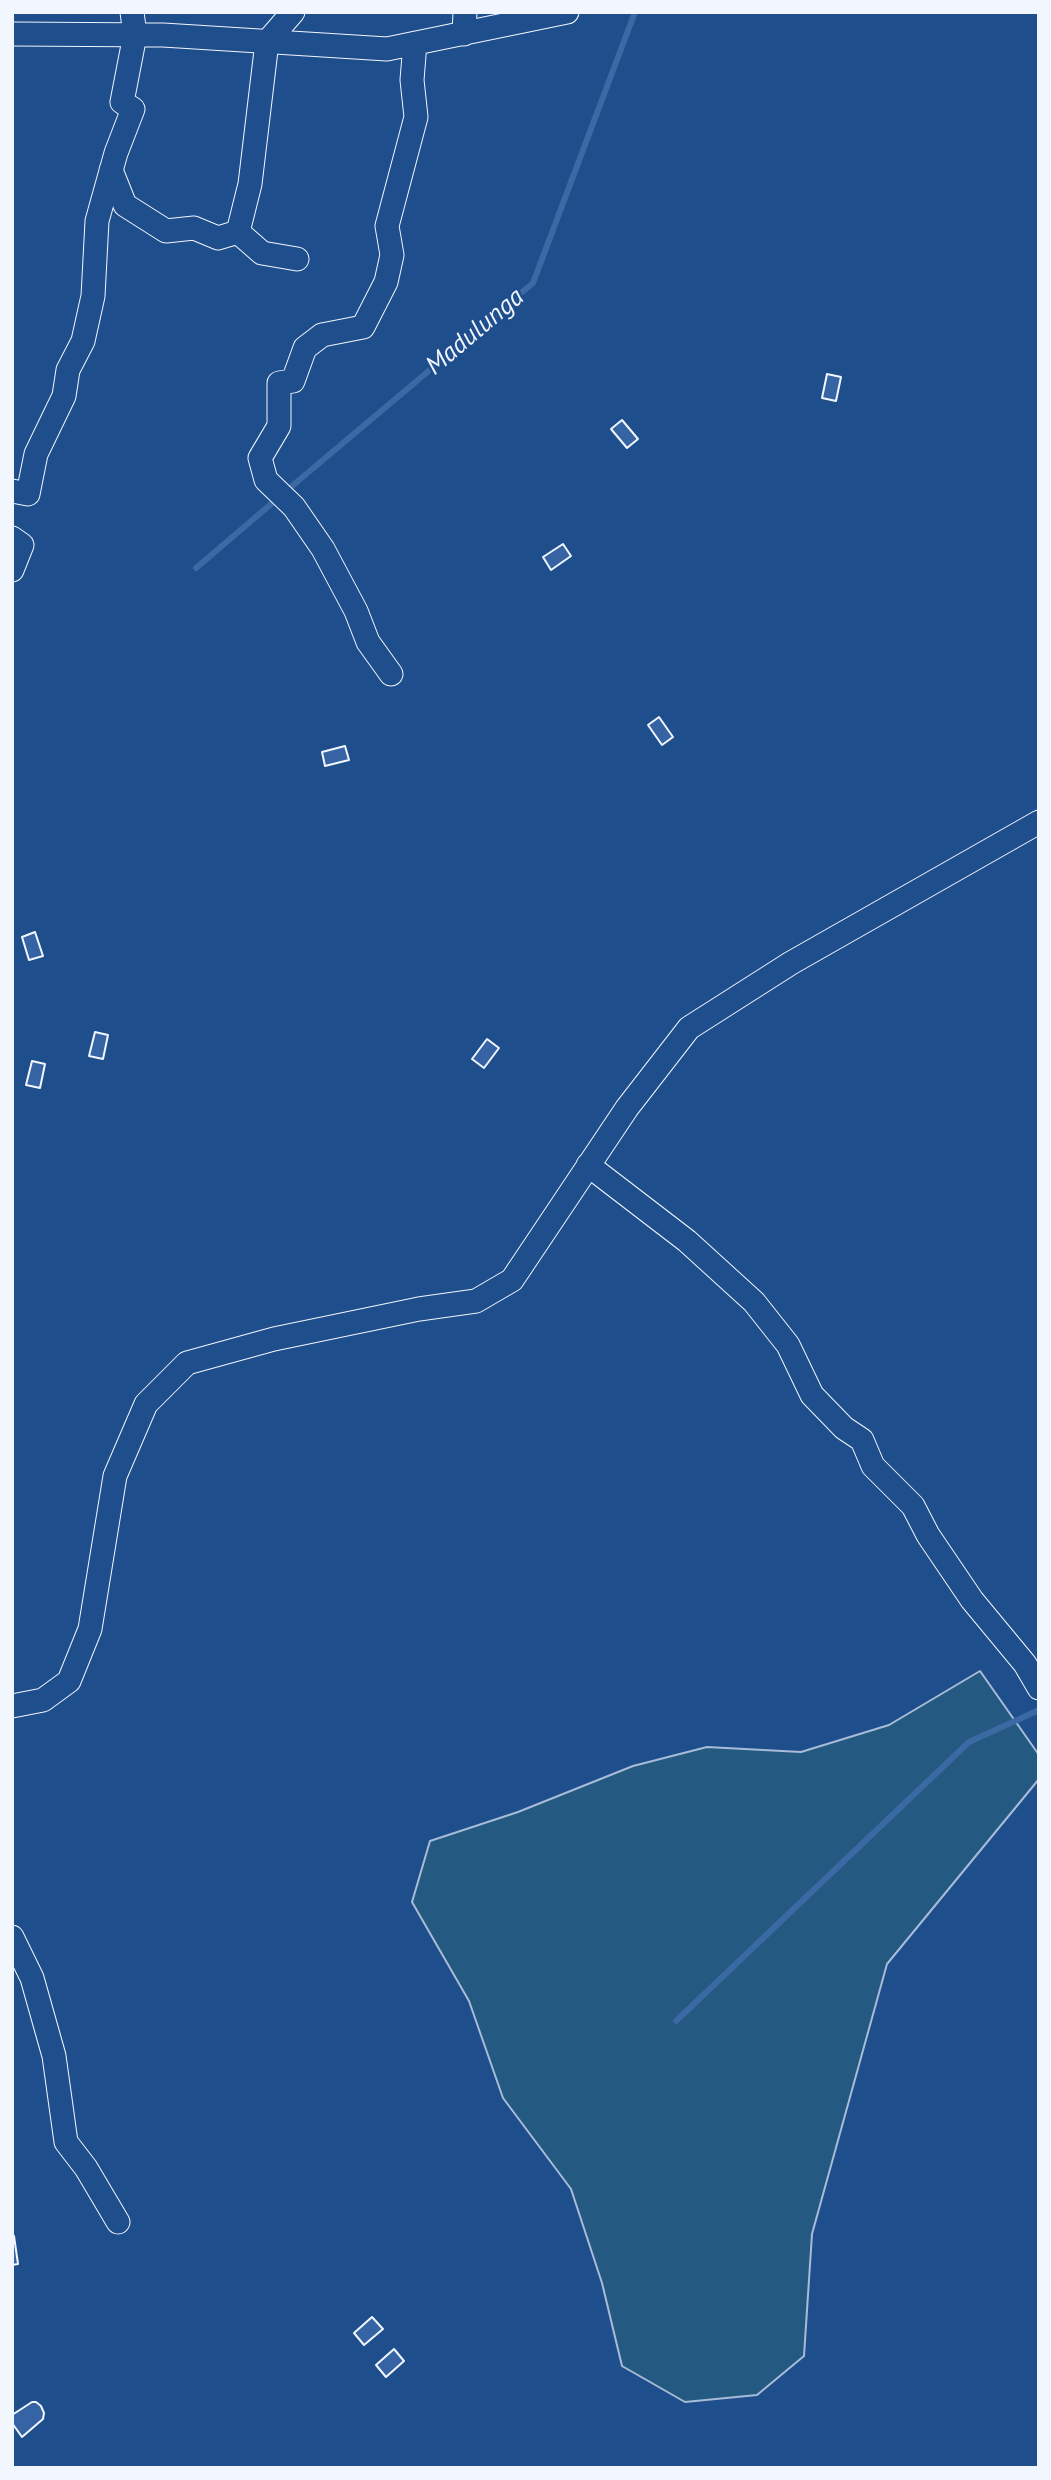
<!DOCTYPE html>
<html>
<head>
<meta charset="utf-8">
<style>
	body { margin:0 }
	#map { position:relative; width:1051px; height:2480px; overflow:hidden; background:#1f4e8c; font-family:"PT Sans",sans-serif }
	canvas { display:block }
	.frame { position:absolute; inset:0; border:14px solid #f2f6ff; pointer-events:none }
</style>
</head>
<body>
<div id="map">
<canvas width="1051" height="2480"></canvas>
<div class="frame"></div>
</div>
<script>
const g = document.querySelector('canvas').getContext('2d');
g.lineJoin = 'round';
function fillPath(path, color) {
  g.fillStyle = color;
  g.fill(path, 'evenodd');
}
function strokePath(path, color, width, dash) {
  g.strokeStyle = color;
  g.lineWidth = width;
  g.lineCap = dash ? 'butt' : 'round';
  g.setLineDash(dash || []);
  g.stroke(path);
}
function drawText(font, color, halo, rows, align = 'center') {
  g.font = font + ' "PT Sans",sans-serif';
  g.lineWidth = 5;
  g.setLineDash([]);
  g.textBaseline = 'middle';
  g.strokeStyle = halo;
  g.fillStyle = color;
  for (const [text, x, y, turn = 0] of rows) {
    g.save();
    g.translate(x, y);
    g.rotate((+turn || 0) * Math.PI / 180);
    g.textAlign = isNaN(turn) ? turn : align;
    if (halo) g.strokeText(text, 0, 0);
    g.fillText(text, 0, 0);
    g.restore();
  }
}
const green = new Path2D(`
	M980,1671L1039,1755V1779L887,1964L812,2234L804,2356L757,2395L685,2402L622,2366L602,2283L571,2189L503,2098L469,2001L412,1902L430,1841L518,1812L633,1766L707,1747L801,1752L889,1725Z`);
fillPath(green, '#245a82');
strokePath(green, '#a8bbd7', 2);
strokePath(new Path2D(`
	M285,492L533,283L635,12
	M196,568L277,499
	M676,2021L969,1742L1039,1710`), '#3b69a3', 6);
const building = new Path2D(`
	M827,374L841,377L836,401L822,398Z
	M622,420L638,439L627,448L611,429Z
	M563,544L571,556L551,570L543,557Z
	M659,717L673,737L662,745L648,725Z
	M345,746L349,760L325,766L322,752Z
	M35,932L43,956L29,960L22,937Z
	M95,1032L108,1035L103,1059L89,1056Z
	M487,1039L499,1048L484,1068L472,1059Z
	M32,1061L45,1064L40,1088L26,1085Z
	M12,2236H14L18,2264L12,2265Z
	M372,2317L383,2329L364,2345L354,2333Z
	M394,2349L404,2361L386,2377L376,2365Z
	M32,2402H36L41,2406L44,2413L43,2419L22,2437L12,2423V2415Z`);
fillPath(building, '#3563a3');
strokePath(building, '#f2f6ff', 2);
const minor = new Path2D(`
	M12,34L163,35L387,49L567,12
	M464,34L465,12
	M111,170L125,205L166,231L194,228L218,238L238,232L262,253L297,259
	M238,232L250,184L267,42L293,12
	M12,491L28,494L36,454L64,396L68,370L83,341L93,296L97,221L116,153L133,109L122,102L135,35L132,12
	M12,538L22,545L12,570
	M391,674L368,642L356,611L323,549L294,507L266,480L260,458L279,426V383L293,381L305,348L322,335L363,327L386,282L392,255L387,226L416,117L412,80L415,43
	M588,1165L687,1241L754,1302L788,1345L812,1395L844,1428L862,1440L873,1466L913,1506L928,1535L972,1600L1025,1664L1039,1688
	M12,1706L43,1700L69,1681L90,1629L115,1476L146,1404L187,1363L274,1339L419,1309L476,1301L512,1280L627,1108L689,1028L791,963L1039,822
	M12,1937L32,1978L54,2056L66,2142L86,2168L118,2222`);
strokePath(minor, '#f2f6ff', 25);
strokePath(minor, '#1f4e8c', 23);
drawText('italic 26px', '#f2f6ff', '#1f4e8c', [
	["Madulunga",475,332,-40]
]);
</script>
</body>
</html>
